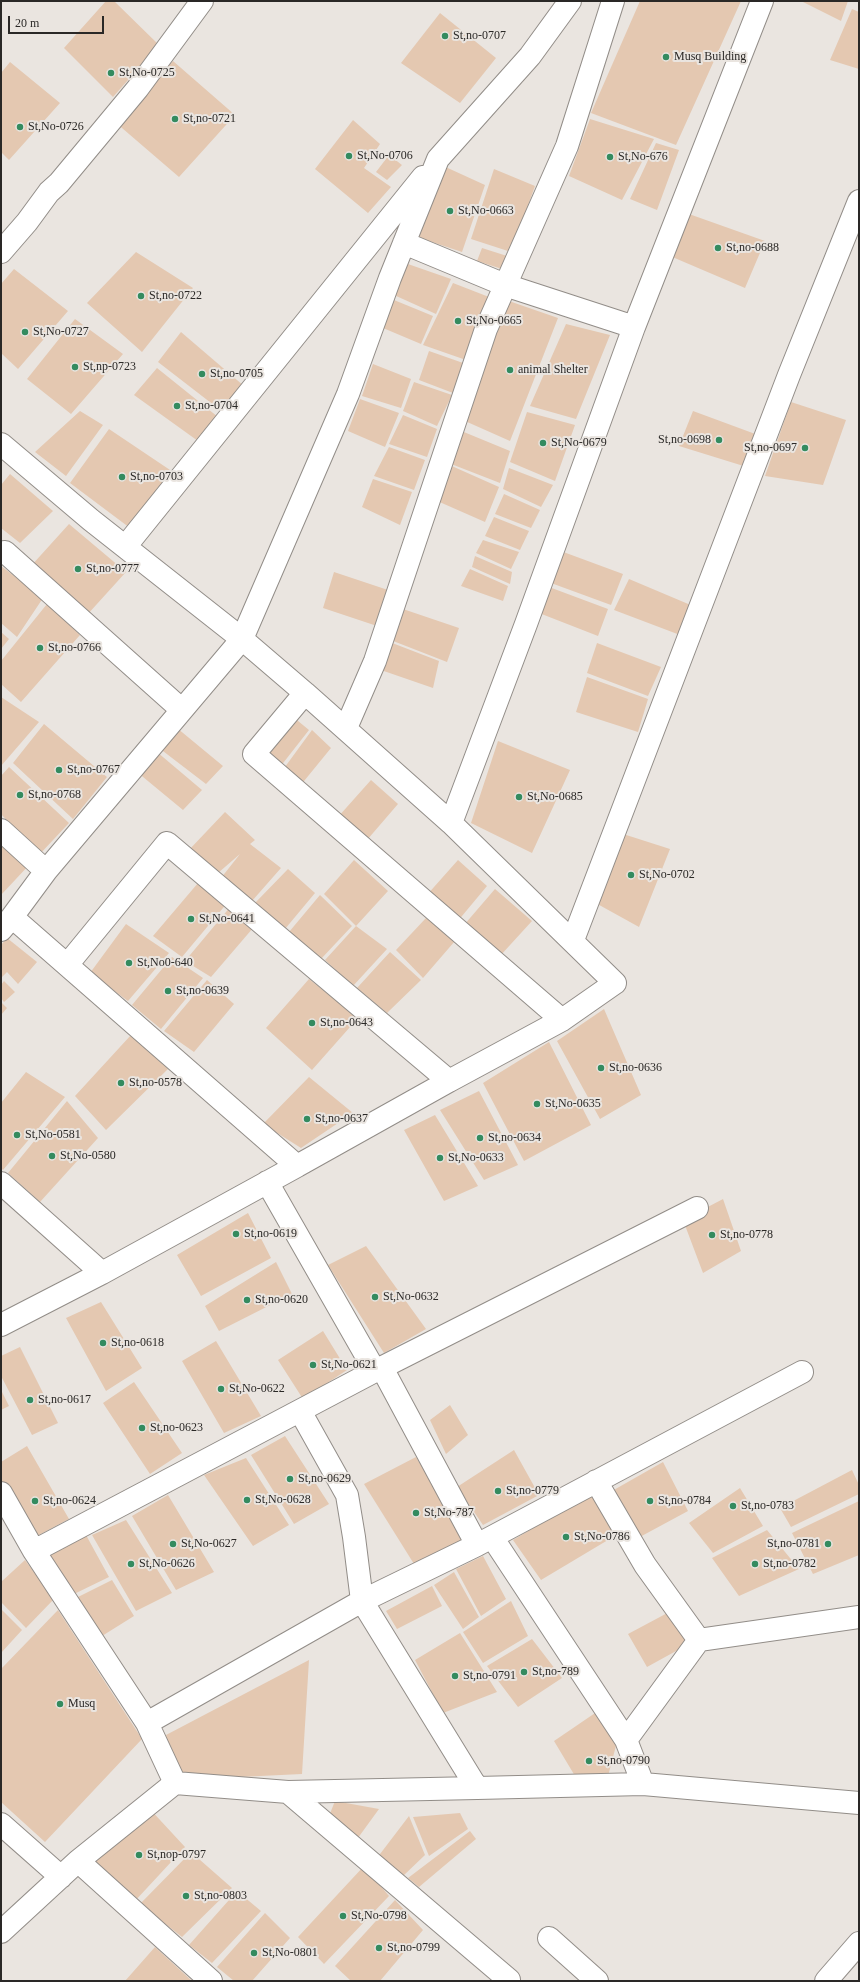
<!DOCTYPE html>
<html>
<head>
<meta charset="utf-8">
<style>
	body { margin:0 }
	#map { position:relative; width:860px; height:1982px; overflow:hidden; background:#eae5e0; font-family:Georgia,serif }
	canvas { display:block }
	.frame { position:absolute; inset:0; border:2px solid #2a2826; pointer-events:none }
	.scale { position:absolute; left:8px; top:16px; width:96px; height:18px; box-sizing:border-box; border:2px solid #2a2826; border-top:0; padding-left:5px; font-size:12px; line-height:14px; white-space:nowrap; color:#2a2826; -webkit-text-stroke:3px #eae5e0; paint-order:stroke }
</style>
</head>
<body>
<div id="map">
<canvas width="860" height="1982"></canvas>
<div class="frame"></div>
<div class="scale">20 m</div>
</div>
<script>
const g = document.querySelector('canvas').getContext('2d');
g.lineJoin = 'round';
function fillPath(path, color) {
  g.fillStyle = color;
  g.fill(path, 'evenodd');
}
function strokePath(path, color, width, dash) {
  g.strokeStyle = color;
  g.lineWidth = width;
  g.lineCap = dash ? 'butt' : 'round';
  g.setLineDash(dash || []);
  g.stroke(path);
}
function drawText(font, color, halo, rows, align = 'center') {
  g.font = font + ' Georgia,serif';
  g.lineWidth = 4;
  g.setLineDash([]);
  g.textBaseline = 'middle';
  g.strokeStyle = halo;
  g.fillStyle = color;
  for (const [text, x, y, turn = 0] of rows) {
    g.save();
    g.translate(x, y);
    g.rotate((+turn || 0) * Math.PI / 180);
    g.textAlign = isNaN(turn) ? turn : align;
    if (halo) g.strokeText(text, 0, 0);
    g.fillText(text, 0, 0);
    g.restore();
  }
}
fillPath(new Path2D(`
	M106,1H114L159,45L113,97L64,48Z
	M640,1H741L676,145L591,113Z
	M801,1H848L841,21Z
	M852,9L859,12V69L830,60Z
	M440,13L496,58L460,103L401,63Z
	M173,61L235,115L179,177L115,122Z
	M10,62L60,103L9,160L1,152V73Z
	M590,119L654,139L622,200L569,176Z
	M353,120L380,144L364,168L391,187L368,213L315,169Z
	M656,143L679,150L657,210L630,199Z
	M389,155L402,165L387,180L376,172Z
	M439,164L485,185L462,252L414,236Z
	M494,169L535,186L511,252L471,239Z
	M689,214L765,241L745,288L670,256Z
	M482,248L507,256L502,269L477,261Z
	M136,252L193,288L142,352L87,303Z
	M405,263L451,279L436,314L394,295Z
	M14,269L68,311L18,369L1,353V284Z
	M453,283L489,297L466,360L423,345Z
	M394,300L433,316L421,344L383,328Z
	M506,300L558,318L510,441L465,421Z
	M75,319L123,354L71,414L27,379Z
	M566,324L610,335L576,419L530,406Z
	M181,332L244,386L224,413L158,362Z
	M429,351L466,364L453,393L419,380Z
	M373,364L411,379L401,408L362,396Z
	M157,368L218,417L198,441L134,395Z
	M414,382L452,395L437,426L403,411Z
	M360,399L399,413L385,447L348,431Z
	M791,402L846,420L823,485L765,476Z
	M80,411L103,425L66,476L35,452Z
	M693,411L758,435L750,468L679,446Z
	M527,412L575,425L555,481L510,462Z
	M403,415L437,429L427,457L389,444Z
	M109,429L173,472L134,531L70,483Z
	M459,430L510,451L500,483L446,462Z
	M389,447L425,460L414,490L374,476Z
	M445,463L499,487L485,522L435,500Z
	M509,468L553,485L541,507L503,489Z
	M10,474L53,511L20,543L1,528V485Z
	M373,479L412,492L400,525L362,507Z
	M504,494L540,510L531,528L495,514Z
	M494,517L529,531L520,550L485,536Z
	M69,524L126,572L87,615L31,566Z
	M483,540L519,552L511,569L476,553Z
	M558,550L623,574L611,605L551,583Z
	M475,556L512,572L510,584L472,567Z
	M1,566L43,598L17,637L1,623Z
	M470,569L508,586L503,601L461,586Z
	M334,572L391,591L380,627L323,608Z
	M629,579L693,606L680,635L614,610Z
	M549,587L608,609L598,636L539,613Z
	M47,604L80,635L21,702L1,684V661Z
	M397,607L459,628L447,662L388,639Z
	M1,632L9,639L1,649Z
	M387,641L439,661L433,688L378,669Z
	M597,643L661,667L648,696L587,673Z
	M587,677L648,699L638,732L576,712Z
	M1,697L39,722L1,766Z
	M292,716L309,730L280,767L263,754Z
	M44,724L107,777L73,819L13,763Z
	M177,728L223,766L206,784L159,748Z
	M312,730L331,748L300,786L282,771Z
	M498,741L570,770L532,853L471,823Z
	M157,752L202,790L183,810L137,772Z
	M9,767L69,823L39,855L1,814V776Z
	M371,780L398,804L367,840L338,817Z
	M225,812L255,840L250,844L281,868L252,901L221,878L240,854L218,873L188,851Z
	M620,833L670,849L639,927L592,901Z
	M1,846L30,864L1,895Z
	M354,860L388,891L356,926L324,894Z
	M458,860L487,886L457,922L426,896Z
	M288,869L315,893L285,929L255,903Z
	M198,883L228,902L182,957L153,936Z
	M495,889L532,921L500,956L464,925Z
	M320,895L352,926L321,959L289,932Z
	M231,906L253,928L211,977L185,961Z
	M426,918L455,941L423,978L396,950Z
	M126,924L169,953L128,1001L90,973Z
	M356,926L387,949L353,986L325,960Z
	M7,938L37,962L18,984L7,972L1,978V945Z
	M390,952L421,980L387,1013L357,988Z
	M172,957L203,978L161,1029L132,1005Z
	M309,979L358,1018L312,1070L266,1028Z
	M207,980L234,1004L194,1052L164,1031Z
	M4,981L15,992L4,1002L1,998V985Z
	M1,1002L7,1008L1,1015Z
	M604,1009L641,1095L600,1119L557,1041Z
	M131,1035L168,1069L106,1130L75,1096Z
	M549,1042L591,1125L524,1161L483,1083Z
	M26,1072L65,1097L3,1170L1,1168V1103Z
	M309,1077L353,1113L301,1148L263,1124Z
	M479,1091L518,1165L484,1180L440,1110Z
	M67,1101L98,1138L40,1202L8,1173Z
	M435,1115L478,1186L444,1201L404,1130Z
	M723,1199L741,1251L703,1273L683,1220Z
	M248,1213L271,1258L201,1296L177,1255Z
	M366,1246L426,1329L384,1353L328,1265Z
	M276,1262L292,1294L219,1331L205,1306Z
	M101,1302L142,1368L106,1391L66,1318Z
	M323,1331L347,1370L303,1399L278,1360Z
	M216,1341L261,1416L224,1433L182,1361Z
	M20,1347L58,1423L32,1435L1,1376V1356Z
	M134,1382L182,1453L150,1474L103,1403Z
	M1,1390L9,1406L1,1410Z
	M450,1405L468,1435L446,1454L430,1420Z
	M285,1436L329,1504L294,1524L251,1455Z
	M27,1446L69,1519L35,1537L1,1482V1462Z
	M514,1450L539,1495L483,1525L457,1487Z
	M416,1457L467,1541L414,1564L364,1484Z
	M246,1458L289,1525L253,1546L204,1475Z
	M663,1462L688,1511L638,1538L612,1491Z
	M852,1470L859,1485V1494L791,1527L780,1508Z
	M740,1488L763,1526L713,1553L689,1523Z
	M595,1492L618,1534L541,1580L513,1540Z
	M168,1495L214,1572L176,1590L132,1516Z
	M859,1501V1555L813,1574L792,1533Z
	M126,1520L172,1593L136,1611L92,1535Z
	M767,1530L799,1569L739,1596L712,1558Z
	M86,1535L109,1577L72,1595L44,1554Z
	M483,1556L506,1599L481,1616L456,1569Z
	M25,1560L54,1599L26,1628L1,1602V1582Z
	M454,1572L479,1617L463,1629L434,1585Z
	M112,1580L134,1616L102,1636L76,1598Z
	M432,1586L442,1606L397,1629L386,1611Z
	M511,1601L528,1636L483,1663L463,1632Z
	M1,1609L22,1630L1,1653Z
	M58,1610L142,1739L45,1842L1,1802V1669Z
	M673,1610L687,1645L647,1667L628,1634Z
	M460,1633L497,1692L443,1713L415,1660Z
	M532,1639L562,1678L518,1707L487,1666Z
	M309,1660L302,1774L176,1780L166,1735Z
	M601,1709L617,1742L607,1780L578,1781L554,1741Z
	M335,1801L379,1809L355,1842L327,1821Z
	M148,1807L185,1847L134,1902L92,1863Z
	M460,1813L468,1829L429,1856L413,1817Z
	M409,1816L425,1855L402,1877L377,1858Z
	M470,1831L476,1839L419,1887L408,1878Z
	M191,1852L232,1888L182,1937L140,1904Z
	M364,1866L389,1896L324,1964L298,1937Z
	M237,1891L261,1911L212,1963L189,1945Z
	M395,1900L423,1930L380,1981H351L335,1966Z
	M265,1913L290,1938L252,1981H234L217,1967Z
	M155,1947L192,1981H125Z`), '#e4c8b1');
const street = new Path2D(`
	M404,243L505,285L634,327
	M1,252L27,222L49,192L59,183L138,88L202,1
	M1,444L91,520L242,639L348,394L390,278L438,159L530,56L570,1
	M125,547L423,177
	M5,552L182,710
	M305,693L451,823L615,983L562,1020L449,1081
	M346,728L375,661L486,329L567,146L613,1
	M451,823L526,624L634,327L762,1
	M1,830L46,871
	M12,917L46,871L242,639L305,693L254,754L562,1020
	M1,930L12,917L297,1166L102,1273L1,1183
	M573,940L789,375L859,201
	M67,965L167,843L449,1081L297,1166
	M1,1325L102,1273
	M382,1368L477,1545L802,1372
	M375,1371L697,1208
	M596,1481L645,1565L699,1640L859,1617
	M1,1493L34,1551L375,1371L267,1182
	M492,1537L626,1740L643,1784
	M477,1545L362,1601L477,1788L643,1784L859,1803
	M34,1551L147,1723
	M626,1740L699,1640
	M175,1783L147,1723L362,1601L354,1537L347,1495L300,1411
	M288,1792L477,1788
	M1,1824L61,1877
	M78,1861L175,1783L288,1792L509,1980L508,1981
	M1,1932L78,1861L211,1981
	M549,1938L597,1981
	M826,1981L859,1943`);
strokePath(street, '#928d88', 24);
strokePath(street, '#fff', 22);
for (const [x, y, r, color] of [
	[445,36,4,"#348b5f"],
	[666,57,4,"#348b5f"],
	[111,73,4,"#348b5f"],
	[175,119,4,"#348b5f"],
	[20,127,4,"#348b5f"],
	[349,156,4,"#348b5f"],
	[610,157,4,"#348b5f"],
	[450,211,4,"#348b5f"],
	[718,248,4,"#348b5f"],
	[141,296,4,"#348b5f"],
	[458,321,4,"#348b5f"],
	[25,332,4,"#348b5f"],
	[75,367,4,"#348b5f"],
	[510,370,4,"#348b5f"],
	[202,374,4,"#348b5f"],
	[177,406,4,"#348b5f"],
	[719,440,4,"#348b5f"],
	[543,443,4,"#348b5f"],
	[805,448,4,"#348b5f"],
	[122,477,4,"#348b5f"],
	[78,569,4,"#348b5f"],
	[40,648,4,"#348b5f"],
	[59,770,4,"#348b5f"],
	[20,795,4,"#348b5f"],
	[519,797,4,"#348b5f"],
	[631,875,4,"#348b5f"],
	[191,919,4,"#348b5f"],
	[129,963,4,"#348b5f"],
	[168,991,4,"#348b5f"],
	[312,1023,4,"#348b5f"],
	[601,1068,4,"#348b5f"],
	[121,1083,4,"#348b5f"],
	[537,1104,4,"#348b5f"],
	[307,1119,4,"#348b5f"],
	[17,1135,4,"#348b5f"],
	[480,1138,4,"#348b5f"],
	[52,1156,4,"#348b5f"],
	[440,1158,4,"#348b5f"],
	[236,1234,4,"#348b5f"],
	[712,1235,4,"#348b5f"],
	[375,1297,4,"#348b5f"],
	[247,1300,4,"#348b5f"],
	[103,1343,4,"#348b5f"],
	[313,1365,4,"#348b5f"],
	[221,1389,4,"#348b5f"],
	[30,1400,4,"#348b5f"],
	[142,1428,4,"#348b5f"],
	[290,1479,4,"#348b5f"],
	[498,1491,4,"#348b5f"],
	[247,1500,4,"#348b5f"],
	[35,1501,4,"#348b5f"],
	[650,1501,4,"#348b5f"],
	[733,1506,4,"#348b5f"],
	[416,1513,4,"#348b5f"],
	[566,1537,4,"#348b5f"],
	[173,1544,4,"#348b5f"],
	[828,1544,4,"#348b5f"],
	[131,1564,4,"#348b5f"],
	[755,1564,4,"#348b5f"],
	[524,1672,4,"#348b5f"],
	[455,1676,4,"#348b5f"],
	[60,1704,4,"#348b5f"],
	[589,1761,4,"#348b5f"],
	[139,1855,4,"#348b5f"],
	[186,1896,4,"#348b5f"],
	[343,1916,4,"#348b5f"],
	[379,1948,4,"#348b5f"],
	[254,1953,4,"#348b5f"]
]) {
  const dot = new Path2D();
  dot.arc(x, y, r, 0, 2 * Math.PI);
  g.fillStyle = color;
  g.fill(dot);
  strokePath(dot, '#eae5e0', 1.5);
}
drawText('12px', '#2a2826', '#eae5e0', [
	["St,no-0707",453,36],
	["Musq Building",674,57],
	["St,No-0725",119,73],
	["St,no-0721",183,119],
	["St,No-0726",28,127],
	["St,No-0706",357,156],
	["St,No-676",618,157],
	["St,No-0663",458,211],
	["St,no-0688",726,248],
	["St,no-0722",149,296],
	["St,No-0665",466,321],
	["St,No-0727",33,332],
	["St,np-0723",83,367],
	["animal Shelter",518,370],
	["St,no-0705",210,374],
	["St,no-0704",185,406],
	["St,no-0698",711,440,"right"],
	["St,No-0679",551,443],
	["St,no-0697",797,448,"right"],
	["St,no-0703",130,477],
	["St,no-0777",86,569],
	["St,no-0766",48,648],
	["St,no-0767",67,770],
	["St,no-0768",28,795],
	["St,No-0685",527,797],
	["St,No-0702",639,875],
	["St,No-0641",199,919],
	["St,No0-640",137,963],
	["St,no-0639",176,991],
	["St,no-0643",320,1023],
	["St,no-0636",609,1068],
	["St,no-0578",129,1083],
	["St,No-0635",545,1104],
	["St,no-0637",315,1119],
	["St,No-0581",25,1135],
	["St,no-0634",488,1138],
	["St,No-0580",60,1156],
	["St,No-0633",448,1158],
	["St,no-0619",244,1234],
	["St,no-0778",720,1235],
	["St,No-0632",383,1297],
	["St,no-0620",255,1300],
	["St,no-0618",111,1343],
	["St,No-0621",321,1365],
	["St,No-0622",229,1389],
	["St,no-0617",38,1400],
	["St,no-0623",150,1428],
	["St,no-0629",298,1479],
	["St,no-0779",506,1491],
	["St,No-0628",255,1500],
	["St,no-0624",43,1501],
	["St,no-0784",658,1501],
	["St,no-0783",741,1506],
	["St,No-787",424,1513],
	["St,No-0786",574,1537],
	["St,No-0627",181,1544],
	["St,no-0781",820,1544,"right"],
	["St,No-0626",139,1564],
	["St,no-0782",763,1564],
	["St,no-789",532,1672],
	["St,no-0791",463,1676],
	["Musq",68,1704],
	["St,no-0790",597,1761],
	["St,nop-0797",147,1855],
	["St,no-0803",194,1896],
	["St,No-0798",351,1916],
	["St,no-0799",387,1948],
	["St,No-0801",262,1953]
], 'left');
</script>
</body>
</html>
